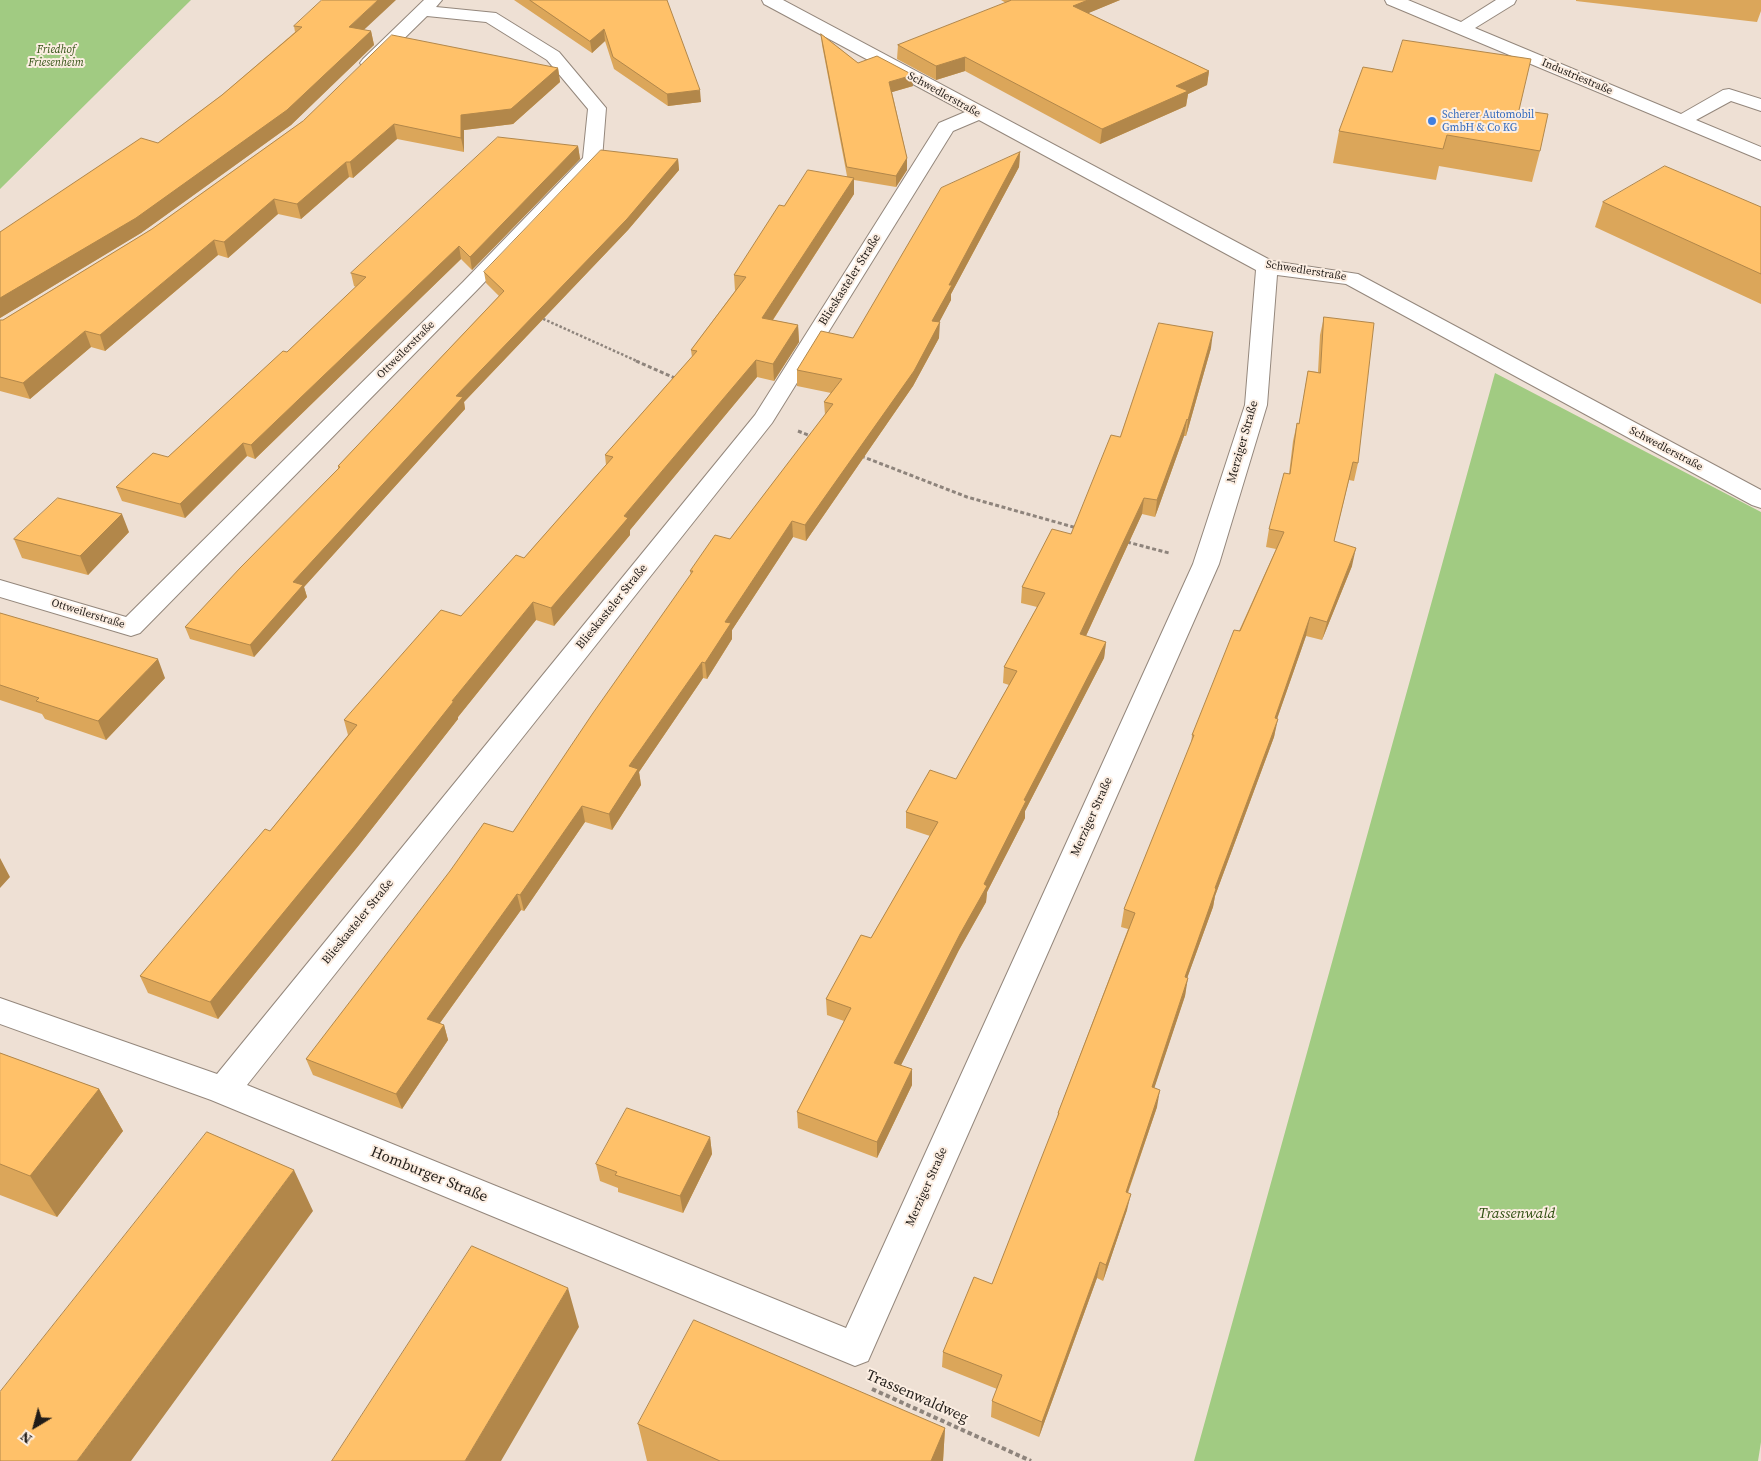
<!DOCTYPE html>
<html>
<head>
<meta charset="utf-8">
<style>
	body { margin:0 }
	#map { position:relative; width:1761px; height:1461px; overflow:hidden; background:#eee0d4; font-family:"Source Serif 4",serif }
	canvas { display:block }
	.north { position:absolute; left:10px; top:1401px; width:50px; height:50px; -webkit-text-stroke:4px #fceee2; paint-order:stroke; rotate:217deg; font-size:14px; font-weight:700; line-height:20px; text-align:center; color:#211c18 }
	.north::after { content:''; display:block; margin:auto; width:18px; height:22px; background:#211c18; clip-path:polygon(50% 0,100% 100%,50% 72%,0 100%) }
</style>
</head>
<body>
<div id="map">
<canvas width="1761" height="1461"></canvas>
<div class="north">N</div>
</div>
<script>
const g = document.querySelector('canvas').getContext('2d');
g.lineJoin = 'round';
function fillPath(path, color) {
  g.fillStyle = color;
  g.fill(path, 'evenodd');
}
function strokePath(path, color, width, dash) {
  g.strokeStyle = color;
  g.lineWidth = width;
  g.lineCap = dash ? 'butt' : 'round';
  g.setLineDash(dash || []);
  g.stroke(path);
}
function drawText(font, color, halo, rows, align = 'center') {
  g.font = font + ' "Source Serif 4",serif';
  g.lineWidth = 4;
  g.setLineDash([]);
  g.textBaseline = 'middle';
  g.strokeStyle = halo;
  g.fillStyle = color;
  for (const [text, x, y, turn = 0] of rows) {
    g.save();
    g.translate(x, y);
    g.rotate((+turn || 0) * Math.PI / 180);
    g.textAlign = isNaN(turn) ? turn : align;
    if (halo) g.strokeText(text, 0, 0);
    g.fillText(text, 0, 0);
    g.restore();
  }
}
fillPath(new Path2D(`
	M0,0H191L0,189Z
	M1495,373L1761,512V1442L1758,1461H1194Z`), '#a1cb82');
const minor = new Path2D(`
	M424,0H442L436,7L496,13L559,52L606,108L602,159L599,163L477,290L140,633L131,636L0,597V580L126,617L463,282L583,158L588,109L547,60L486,22L427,16L375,67L369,68L363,67L360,63L363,59Z
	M762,0H783L1272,261L1358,274L1761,490V508L1752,505L1346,284L1277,275L1267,405L1219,564L868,1361L855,1366L211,1100L0,1024V998L217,1074L755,415L939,123L965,112L764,4ZM979,120L1256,270L1245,405L1193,564L846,1328L247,1085L772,423L953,131Z
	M1385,0H1408L1461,22L1496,0H1516L1514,4L1475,28L1681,114L1723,90L1729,89L1761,99V111L1731,101L1696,120L1761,147V160L1387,4Z`);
strokePath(minor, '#94877c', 2);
strokePath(new Path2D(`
	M539,317L639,362`), '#8e847c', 2.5, [2.5, 2]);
strokePath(new Path2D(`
	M636,361L677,379
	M798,431L813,437
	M861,456L967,497L1077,528
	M1127,542L1169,553`), '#8e847c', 3, [4, 2.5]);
strokePath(new Path2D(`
	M872,1389L1031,1461`), '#8e847c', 4, [4.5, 3]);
fillPath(minor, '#fff');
fillPath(new Path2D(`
	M514,0H667L701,102L668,106L614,69L605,41L592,53Z
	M1001,0H1120L1088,13L1209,71L1207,85L1188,94L1186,106L1100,144L965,71L936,80L897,59L898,45L1006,3Z
	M1576,0H1761V11L1757,22L1576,1Z
	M294,26L364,30L371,31L374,45L291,125L141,233L0,318V232L158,143L222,95L295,32Z
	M821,34L858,63L913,75V86L892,92L907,158V170L896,187L854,180V194L773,320L798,325L799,342L774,381L757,377L630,530V535L554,626L536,620L458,717V719L359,845L218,1019L148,993L140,976L270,831L348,735L344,720L461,616L524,558L606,465L605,455L692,357L691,350L735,291L734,275L784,206L847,176L822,45Z
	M558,68L560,82L513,124L464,130V152L397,139L353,178L349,177L301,219L278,214L228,258L218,255L105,351L91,347L30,399L0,391V320H3L152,229L303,121Z
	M1519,110L1540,151L1532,182L1439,166L1436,180L1333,163L1339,131Z
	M578,146L580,159L472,270L461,259L255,459L247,456L185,518L122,501L116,487L168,457L287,352L356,287L354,286L351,273Z
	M1020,152L1019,167L951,294V300L939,322V338L913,386L806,541L793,537L732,630V639L707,679L703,678L639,772L641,785L612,830L585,822L524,911L521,910L440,1023L444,1025L448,1040L402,1109L313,1075L306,1059L513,832L691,575L690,571L730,539L825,415L824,402L831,393L797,386V370L853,338Z
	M678,159L679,170L628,230L464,402L465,409L304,587L307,597L254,657L190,639L185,627L338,469V466L499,296L486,283L484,272Z
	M1603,202L1761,207V304L1595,227Z
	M1324,317L1358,463L1354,481L1349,480L1334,541L1352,566L1322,640L1306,636L1277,719L1274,737L1215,896L1213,907L1187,978L1185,996L1154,1088L1157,1107L1128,1193L1127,1210L1103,1281L1097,1278L1039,1437L991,1417L992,1401L997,1389L942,1367L943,1352L992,1284L1057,1120L1058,1113L1128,929L1121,927L1124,909L1191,744L1192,735L1276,549L1266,547L1269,529L1289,474L1293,441L1297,423L1299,424L1308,371L1318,372L1320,335Z
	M1211,348L1186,436H1184L1155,517L1142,514L1086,636L1106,642L1104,658L1025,811V818L987,892L986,902L959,950L901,1065L912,1085L877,1158L798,1128L797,1112L844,1021L827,1015L826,999L871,938L930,836L906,828V812L956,779L1009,685L1003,683L1004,667L1037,607L1021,603L1022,587L1071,534L1120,437Z
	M129,532L88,575L22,558L14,539Z
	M0,613L165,678L106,740L45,719L42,714L0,700Z
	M0,1053L99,1089L123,1131L57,1217L0,1195Z
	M710,1137L712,1154L683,1213L618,1192V1188L600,1181L596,1164Z
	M638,1424L945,1428L943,1461H647Z`), '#dba65a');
fillPath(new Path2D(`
	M378,0H396L352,41L349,27Z
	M1088,0H1120L1072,20L1073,6Z
	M604,29L605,41L592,53L590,41Z
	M371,31L374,45L291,125L141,233L0,318V298Z
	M965,57V71L936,80V66Z
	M558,68L560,82L513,124L464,130V152L461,138V115Z
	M1209,71L1207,85L1188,94L1186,106L1100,144L1102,129L1176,86Z
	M913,75V86L889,93V82Z
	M700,90L701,102L668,106L667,94Z
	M394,124L397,139L353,178L350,162Z
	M578,146L580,159L472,270L470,257Z
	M1020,152L1019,167L951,294V300L932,336V321L949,285Z
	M907,158V170L896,187V176Z
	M678,159L679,170L628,230L464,402L465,409L304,587L307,597L254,657L250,645L293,582L456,396Z
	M346,162L349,177L301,219L297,204Z
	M854,178V194L763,335L762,318Z
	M274,199L278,214L228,258L224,242Z
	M214,240L218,255L105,351L100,335Z
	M459,246L461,259L255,459L251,445Z
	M940,322L939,338L913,386L806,541L805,525Z
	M798,325L799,342L774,381L773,364Z
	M85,331L91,347L30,399L23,383Z
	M1213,332L1211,348L1186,436L1188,420Z
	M756,360L757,377L630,530V535L554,626L551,608L624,516Z
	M1187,419L1184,436L1155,517L1157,500Z
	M243,443L247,456L185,518L180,504Z
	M1144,498L1142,514L1079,651L1080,634Z
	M122,514L129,532L88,575L80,556Z
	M792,521L793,537L732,630V639L707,679L705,663L725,622Z
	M1356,548L1352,566L1322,640L1327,622Z
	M533,602L536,620L458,717V719L359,845L218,1019L210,1002L452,701Z
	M1310,617L1306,636L1271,736L1275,718Z
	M1106,642L1104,658L1025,811V818L987,892L986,902L959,950L894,1079V1063L984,884L1024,800Z
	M158,659L165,678L106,740L98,721Z
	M702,662L703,678L639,772L641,785L612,830L609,814L629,766Z
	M1278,719L1274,737L1215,896L1213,907L1181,995L1185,977L1215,888Z
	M582,806L585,822L524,911L520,895Z
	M0,858L10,877L0,888Z
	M517,894L521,910L432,1034L427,1019Z
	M1188,978L1185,996L1149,1104L1152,1087Z
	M444,1025L448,1040L402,1109L396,1094Z
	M912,1069V1085L877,1158V1142Z
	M99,1089L123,1131L57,1217L30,1176Z
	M1160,1090L1157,1107L1122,1209L1126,1192Z
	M710,1137L712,1154L683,1213L680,1196Z
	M294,1170L313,1211L131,1461H77Z
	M1131,1194L1127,1210L1103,1281L1106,1265Z
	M1100,1262L1097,1278L1039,1437L1042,1422Z
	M568,1288L579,1327L501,1461H465Z
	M945,1428L943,1461H931Z`), '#b2874a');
const building = new Path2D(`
	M322,0H378L349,27L371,31L287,110L136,218L0,298V232L141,138L158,143L222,95L302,27L294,26Z
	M530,0H667L700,90L667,94L613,57L604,29L590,41Z
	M1012,0H1088L1073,6L1209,71L1176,86L1188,91L1102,129L965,57L936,66L898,45Z
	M821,34L858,63L877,56L913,75L889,82L907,158L896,176L847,167Z
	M392,35L558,68L511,109L461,115V138L394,124L350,162H346L297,204L274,199L224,242L214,240L100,335L85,331L23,383L0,377V320H3L152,229L303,121Z
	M1403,40L1531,59L1519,110L1548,114L1540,151L1447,135L1443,149L1339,131L1363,67L1392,72Z
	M498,137L578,146L470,257L459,246L251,445L243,443L180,504L116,487L153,453L168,457L283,351L287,352L366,277L351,273Z
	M601,150L678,159L627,219L456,396L463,397L293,582L303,585L250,645L185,627L240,568L340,467L338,466L504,291L484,272Z
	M1020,152L949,285H952L932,321L940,322L914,371L805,525L792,521L725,622L731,623L705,663L702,662L629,766L638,769L609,814L582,806L520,895L517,894L427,1019L444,1025L396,1094L306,1059L450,871L484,823L513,832L593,713L693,571H690L715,535L730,539L833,404L824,402L842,379L797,370L821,331L853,338L941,188Z
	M1665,166L1761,207V274L1603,202Z
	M808,170L854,178L762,318L798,325L773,364L756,360L624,516L628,518L551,608L533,602L452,701H454L353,828L210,1002L140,976L265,829L270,831L357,725L344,720L441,610L461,616L516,555L524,558L613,457L605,455L697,351L691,350L746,277L734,275L779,205L784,206Z
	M1324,317L1374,323L1358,463L1353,462L1334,541L1356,548L1327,622L1310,617L1275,718L1278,719L1215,888L1216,889L1185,977L1188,978L1152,1087L1160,1090L1126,1192L1131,1194L1106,1265L1100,1262L1042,1422L992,1401L1002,1375L943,1352L974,1277L992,1284L1059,1113H1058L1135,913L1124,909L1194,735H1192L1234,630L1240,631L1284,532L1269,529L1284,473L1290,474L1297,423L1299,424L1308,371L1320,373Z
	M1159,323L1213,332L1188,420L1187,419L1157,500L1144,498L1080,634L1106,642L1024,800L1026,801L984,884L987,886L960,934L894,1063L912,1069L877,1142L797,1112L851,1008L826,999L861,935L871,938L938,822L906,812L930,770L956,779L1017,671L1004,667L1045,593L1022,587L1052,529L1071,534L1111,435L1120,437Z
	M58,498L122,514L80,556L14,539Z
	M0,613L158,659L98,721L36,701L39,698L0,685Z
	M0,1053L99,1089L30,1176L0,1164Z
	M627,1108L710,1137L680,1196L615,1175L617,1172L596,1164Z
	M207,1132L294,1170L77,1461H0V1392Z
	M472,1246L568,1288L465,1461H332Z
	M694,1320L945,1428L931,1461H720L638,1424Z`);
fillPath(building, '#ffc169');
strokePath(building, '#b2874a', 1);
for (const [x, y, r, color] of [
	[1432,121,5,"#3f7fe0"]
]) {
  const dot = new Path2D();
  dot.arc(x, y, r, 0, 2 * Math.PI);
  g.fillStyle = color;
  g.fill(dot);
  strokePath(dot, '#fceee2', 2);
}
drawText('italic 11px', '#315013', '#fceee2', [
	["Friedhof",56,50],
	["Friesenheim",56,63]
]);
drawText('11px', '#211c18', '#fceee2', [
	["Industriestraße",1577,77,23],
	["Schwedlerstraße",944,95,29],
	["Schwedlerstraße",1306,271,9],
	["Ottweilerstraße",406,350,-45],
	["Schwedlerstraße",1666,449,28],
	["Ottweilerstraße",88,614,17]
]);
drawText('11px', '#366cbe', '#fceee2', [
	["Scherer Automobil",1442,115],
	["GmbH & Co KG",1442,128]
], 'left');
drawText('12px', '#211c18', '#fceee2', [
	["Blieskasteler Straße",850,280,-58],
	["Merziger Straße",1243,442,-74],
	["Blieskasteler Straße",612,607,-51],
	["Merziger Straße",1092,817,-66],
	["Blieskasteler Straße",358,922,-51],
	["Merziger Straße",927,1187,-66]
]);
drawText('15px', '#211c18', '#fceee2', [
	["Homburger Straße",429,1175,22],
	["Trassenwaldweg",917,1397,24]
]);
drawText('italic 15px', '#315013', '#fceee2', [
	["Trassenwald",1517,1214]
]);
</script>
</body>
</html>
